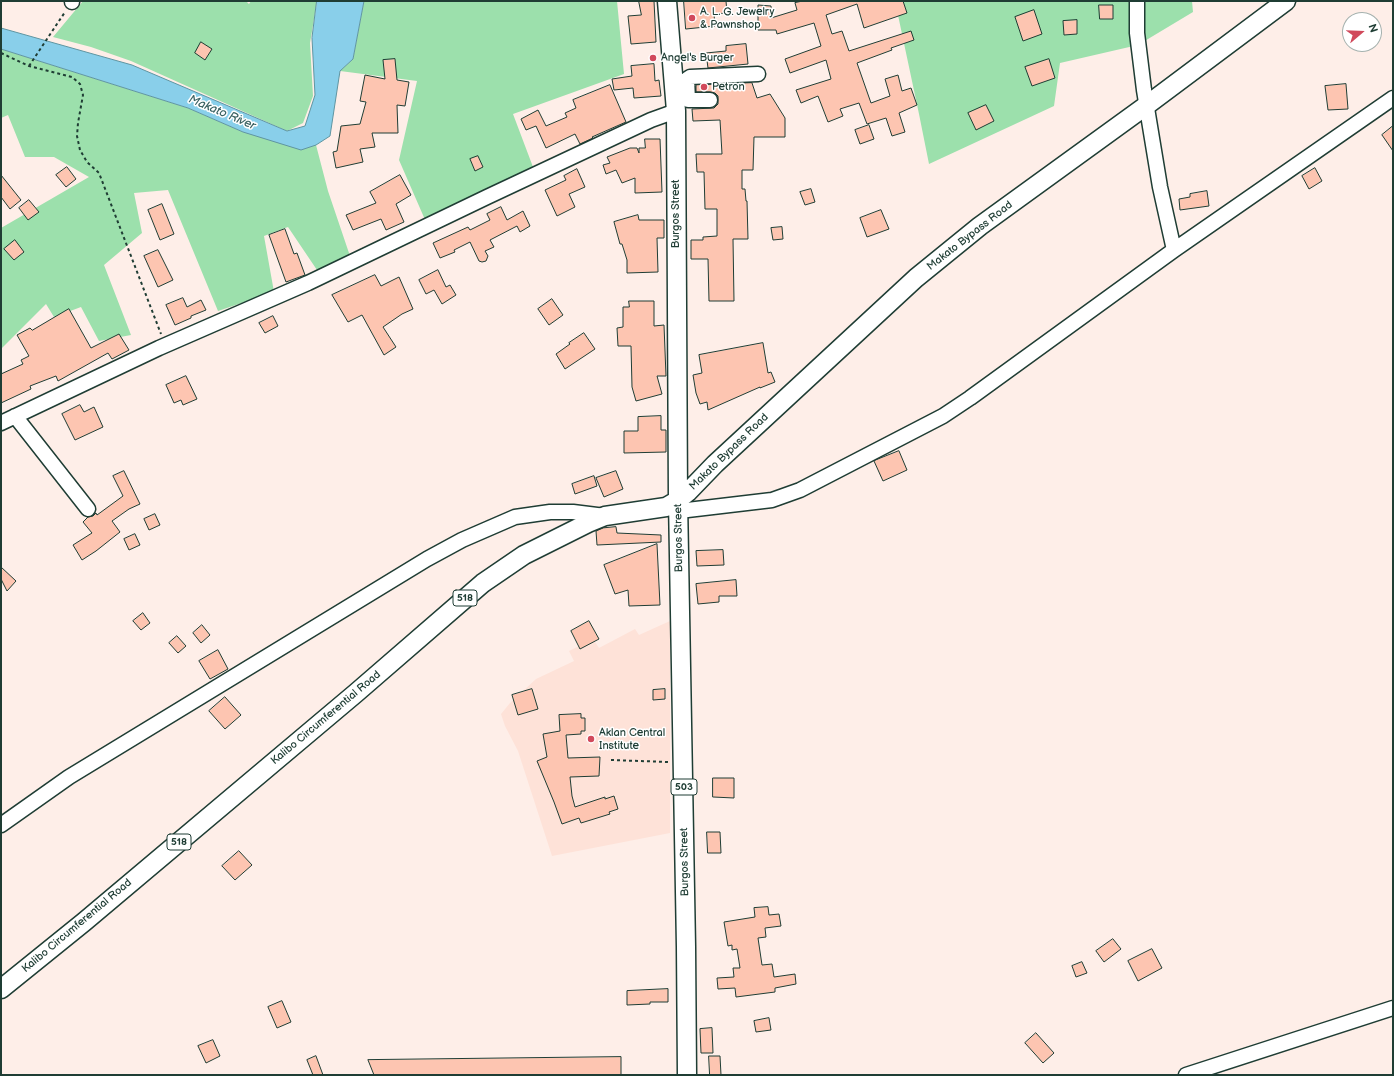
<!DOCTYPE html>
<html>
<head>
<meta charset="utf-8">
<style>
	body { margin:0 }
	#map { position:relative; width:1394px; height:1076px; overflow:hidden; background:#feeee8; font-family:"Balsamiq Sans",sans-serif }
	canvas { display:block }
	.frame { position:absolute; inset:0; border:2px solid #1f3d34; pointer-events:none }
	.north { position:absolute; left:1342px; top:12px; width:40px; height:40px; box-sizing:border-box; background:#fff; border:1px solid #a5b1ae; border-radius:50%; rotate:71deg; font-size:11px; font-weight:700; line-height:16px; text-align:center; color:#1f3d34 }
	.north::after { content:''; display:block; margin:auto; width:14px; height:18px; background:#d1495b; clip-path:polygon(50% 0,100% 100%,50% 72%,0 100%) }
</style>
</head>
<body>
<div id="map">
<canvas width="1394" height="1076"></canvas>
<div class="frame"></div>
<div class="north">N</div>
</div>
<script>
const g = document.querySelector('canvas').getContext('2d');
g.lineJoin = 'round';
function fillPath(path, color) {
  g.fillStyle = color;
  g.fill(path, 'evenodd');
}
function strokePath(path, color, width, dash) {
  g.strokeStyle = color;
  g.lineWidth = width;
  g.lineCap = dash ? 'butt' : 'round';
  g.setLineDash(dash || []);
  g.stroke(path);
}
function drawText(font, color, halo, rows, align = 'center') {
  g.font = font + ' "Balsamiq Sans",sans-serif';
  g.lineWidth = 3;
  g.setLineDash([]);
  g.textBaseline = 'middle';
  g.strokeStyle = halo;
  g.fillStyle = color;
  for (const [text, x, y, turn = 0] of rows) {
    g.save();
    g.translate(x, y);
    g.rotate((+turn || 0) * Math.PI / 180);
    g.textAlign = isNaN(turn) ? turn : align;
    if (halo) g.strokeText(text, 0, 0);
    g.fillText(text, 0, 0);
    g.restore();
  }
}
fillPath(new Path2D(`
	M670,621V833L552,856L518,751L505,726L501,714L510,703L536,679L574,661L569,651L593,639L599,648L635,629L639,635Z`), '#fee2d8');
fillPath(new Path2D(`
	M83,1H246L249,4L251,1H317L310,43L313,96L303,123L287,131L131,61L91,47L53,37Z
	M364,1H617L624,74L513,114L533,167L426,222L399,160L417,81L340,71L353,59Z
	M895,1H1192L1193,12L1138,45L1060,63L1054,106L929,164L919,114Z
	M1,49L188,108L243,132L316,145L328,191L350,256L317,270L288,227L264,236L274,292L218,311L168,190L134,193L142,233L104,265L131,335L99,341L81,307L54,317L46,304L1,349V228L89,177L54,157H25L8,115L1,118Z`), '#9ce0ac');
const water = new Path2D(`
	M317,1H364L353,59L340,71L330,136L316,145L301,150L243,132L188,108L1,49V28L132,65L287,131L305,126L315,95L312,38Z`);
fillPath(water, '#89cfea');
strokePath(water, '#5f95a1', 1);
const building = new Path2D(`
	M639,1H654L656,42L631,44L628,16L641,15Z
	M684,1H726L727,13L714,14L715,26L686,29Z
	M803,1H903L907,13L864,28L857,4L826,15L832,34L842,31L849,51L911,31L914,40L891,48L892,50L857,63L871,103L890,96L885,79L898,75L902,91L911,88L917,105L899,113L905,132L892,136L886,118L867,124L859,103L840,109L843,116L828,122L818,96L801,103L796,90L831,79L826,60L790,73L785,59L821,46L814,23L777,34L776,30H758V5L771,6V18L797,10L795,3Z
	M1099,5H1113V19H1100Z
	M1034,10L1042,34L1023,41L1015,17Z
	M1077,20V34L1064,35L1063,21Z
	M201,42L212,49L205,60L195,53Z
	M746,44L748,64L708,68L706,53L726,51V46Z
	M395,59L397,80L409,82L405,106L397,105L398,133H372L375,147L360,149L363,162L336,168L333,152L337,151L341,126L360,124L366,102L360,101L365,75L385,79L383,60Z
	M1049,59L1055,78L1032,86L1025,67Z
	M654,64L655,81L659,80L661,96L634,98L633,88L614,90L612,79L632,76L631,66Z
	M752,83L757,98L770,94L785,118V137H754L753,170H742V189H745L746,201H747L748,239H733L734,301H709L708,259H691V240H703V237L717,236V209H705L704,172H697L696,154H722L720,120L693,121L692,109L714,108L718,104V96L715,93L710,92H696V85Z
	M1346,84L1348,109L1328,110L1325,86Z
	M610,85L626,122L592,137L593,138L580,144L575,134L546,148L536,126L526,130L521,119L538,110L546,126L567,117L565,113L576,108L573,100Z
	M986,105L994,121L976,130L968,113Z
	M869,125L874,139L860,144L855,130Z
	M1393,126V151L1382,135Z
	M645,139H660L662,192L635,193V178L622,183L616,170L606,174L603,165L610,163L607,157L630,148H637L639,153V148H645Z
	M478,156L483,167L475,171L470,159Z
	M67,167L76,179L66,187L56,175Z
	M1315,168L1322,181L1309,189L1302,176Z
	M577,169L585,187L569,194L575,207L557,216L545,190L566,180L564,176Z
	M1,175L21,200L10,209L1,197Z
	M400,175L411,195L396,204L404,222L386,230L381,219L353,230L346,215L376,203L370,192Z
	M811,189L815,202L805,205L800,192Z
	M1207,191L1209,206L1180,210L1179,199L1190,197V194Z
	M29,200L39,212L28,220L19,208Z
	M162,204L174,234L160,240L148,210Z
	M501,207L507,220L523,211L530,226L520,232L517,226L490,240L494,247L485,251L488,256L486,261L482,262L479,261L470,242L454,250L455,252L440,258L433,243L468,227L470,230L490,220L487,214Z
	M881,210L889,229L867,237L860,218Z
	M638,215L639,220H664V238H657L658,272L627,273V260L622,244H620L614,222Z
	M782,227L783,239L773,240L771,228Z
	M285,229L294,254L297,253L305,275L286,282L269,235Z
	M15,240L24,252L14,260L4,249Z
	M158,250L173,280L158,287L144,256Z
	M438,270L446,287L450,285L456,295L442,304L434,290L426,294L419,280Z
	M375,275L381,286L399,277L413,309L402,314L383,327L396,347L384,355L362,315L348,322L332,295Z
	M183,298L187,307L201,300L206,310L191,316V318L175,325L166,305Z
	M552,299L563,315L549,325L538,309Z
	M629,301H654V326L664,325L666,376H657L662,394L636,401L632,387L631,346H618L617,328L623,327V307H629Z
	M69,309L91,348L119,334L129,350L112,359L108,353L58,381L56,376L30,386L31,389L1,403V374L23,364L21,360L29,356L17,335L30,328L32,330Z
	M273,316L278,326L265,333L259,323Z
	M584,333L595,349L565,369L556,354L570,344L569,343Z
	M763,343L768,373L771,372L775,382L760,388V387L708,410L707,402L700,404L696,393L693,375L702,373L699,355Z
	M186,376L197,399L183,405L181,400L174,403L166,385Z
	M80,405L84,412L94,407L103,427L75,440L62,414Z
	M661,416V430H666V452L624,453V431H638V417Z
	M899,451L907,470L883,481L874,461Z
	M124,471L140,504L129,509L112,521L120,532L96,551L82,560L73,545L92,533L83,522L88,517L93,516L96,513L97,515L123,496L113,476Z
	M616,471L623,489L604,497L596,478Z
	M594,476L597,486L575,494L572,484Z
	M155,514L160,525L149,530L144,519Z
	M616,527L617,533L661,535V542L597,545L596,531L603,528Z
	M135,534L140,545L129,550L124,539Z
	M657,544L660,605L629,606L628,590L615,594L604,565Z
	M723,550L724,565L697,566L696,551Z
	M1,567L16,581L7,591L1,579Z
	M736,580L737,596H719V602L698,604L696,584Z
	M143,613L150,623L141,630L133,621Z
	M589,621L599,639L580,649L571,631Z
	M202,625L210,635L201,643L193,633Z
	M177,636L186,646L178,653L169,643Z
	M218,650L228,669L210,679L199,661Z
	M532,689L538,709L518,715L512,695Z
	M665,689V699L653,700V690Z
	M225,697L241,715L225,729L209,711Z
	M581,714V718H585V731H581V734L566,735L568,758L600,757L599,776L570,777L572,796L575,807L605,797V799L614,796L618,809L609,812L610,814L581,823L579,818L562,824L554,802L537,761L547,757L543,734L560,731L559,715Z
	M713,778H734V798L713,797Z
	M707,832H720L721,853H708Z
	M239,851L252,865L235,880L222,866Z
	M768,907L769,915L779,914L781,926L765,928L766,937L758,938L762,965L772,964L774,977L795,974L796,984L775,988V992L736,997L735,988L718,989L717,978L734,977L733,968H740L737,949L732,950V945L728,946L724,922L755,917L754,908Z
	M1113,939L1121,949L1104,962L1096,951Z
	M1152,949L1162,968L1138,981L1128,961Z
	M1082,962L1087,973L1076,977L1072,966Z
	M668,989V1002H650V1004L627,1005V991Z
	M282,1001L291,1022L277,1028L268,1007Z
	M769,1018L771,1030L756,1032L754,1021Z
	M712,1028L713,1053H701L700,1029Z
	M1036,1033L1054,1053L1043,1063L1025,1043Z
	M213,1040L220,1056L206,1063L198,1046Z
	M316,1056L323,1075H313L307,1060Z
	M709,1056H720L721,1075H710Z
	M621,1057V1075H374L368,1060Z`);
fillPath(building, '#fdc5b1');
strokePath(building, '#1f3d34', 1);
const minor = new Path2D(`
	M1137,1V33L1144,90L1160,187L1174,250
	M72,2V1
	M710,100H688L687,79L690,77L758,74
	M15,416L88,509
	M1,423L159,348L308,283L487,197L651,120L676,111
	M679,511L772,500L800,490L943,416L970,398L1174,250L1393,98
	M1,825L69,777L427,559L462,540L515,517L550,512H573L605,516
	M1186,1075L1393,1008`);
const major = new Path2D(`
	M667,1L676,111L678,500L686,947L687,1075
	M1,989L84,922L356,693L483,583L524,555L588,523L605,516L666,507L678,500L688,492L715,464L916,278L980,226L1147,105L1286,1`);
strokePath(minor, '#1f3d34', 17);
strokePath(major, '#1f3d34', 21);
strokePath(new Path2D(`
	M1,53L29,66L72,77L80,84L83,95L78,123L77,136L80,150L87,162L99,173L161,334
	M29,66L65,12
	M611,760L668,762`), '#1f3d34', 2, [3, 3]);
strokePath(minor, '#fff', 14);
strokePath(major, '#fff', 18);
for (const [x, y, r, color] of [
	[692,18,4,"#d1495b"],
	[653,58,4,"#d1495b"],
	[704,87,4,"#d1495b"],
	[591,739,4,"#d1495b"]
]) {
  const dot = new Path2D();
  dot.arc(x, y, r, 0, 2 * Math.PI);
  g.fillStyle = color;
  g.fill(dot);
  strokePath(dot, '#fff', 1.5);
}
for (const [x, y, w] of [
	[465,598,24],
	[684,787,26],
	[179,842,24]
]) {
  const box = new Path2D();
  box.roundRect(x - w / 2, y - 8, w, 16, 3);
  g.fillStyle = '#fff';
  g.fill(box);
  strokePath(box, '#1f3d34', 1);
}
drawText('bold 10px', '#1f3d34', null, [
	["518",465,598],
	["503",684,787],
	["518",179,842]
]);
drawText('11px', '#1f3d34', '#fff', [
	["A. L. G. Jewelry",700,12],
	["& Pawnshop",700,25],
	["Angel's Burger",661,58],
	["Petron",712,87],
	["Aklan Central",599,733],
	["Institute",599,746]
], 'left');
drawText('11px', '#1f3d34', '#fff', [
	["Burgos Street",676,214,-90],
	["Makato Bypass Road",970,236,-38],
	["Makato Bypass Road",729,452,-44],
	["Burgos Street",679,538,-91],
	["Kalibo Circumferential Road",326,718,-40],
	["Burgos Street",685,862,-91],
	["Kalibo Circumferential Road",77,926,-40]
]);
drawText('italic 12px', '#3a6262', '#fff', [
	["Makato River",222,113,23]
]);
</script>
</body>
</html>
